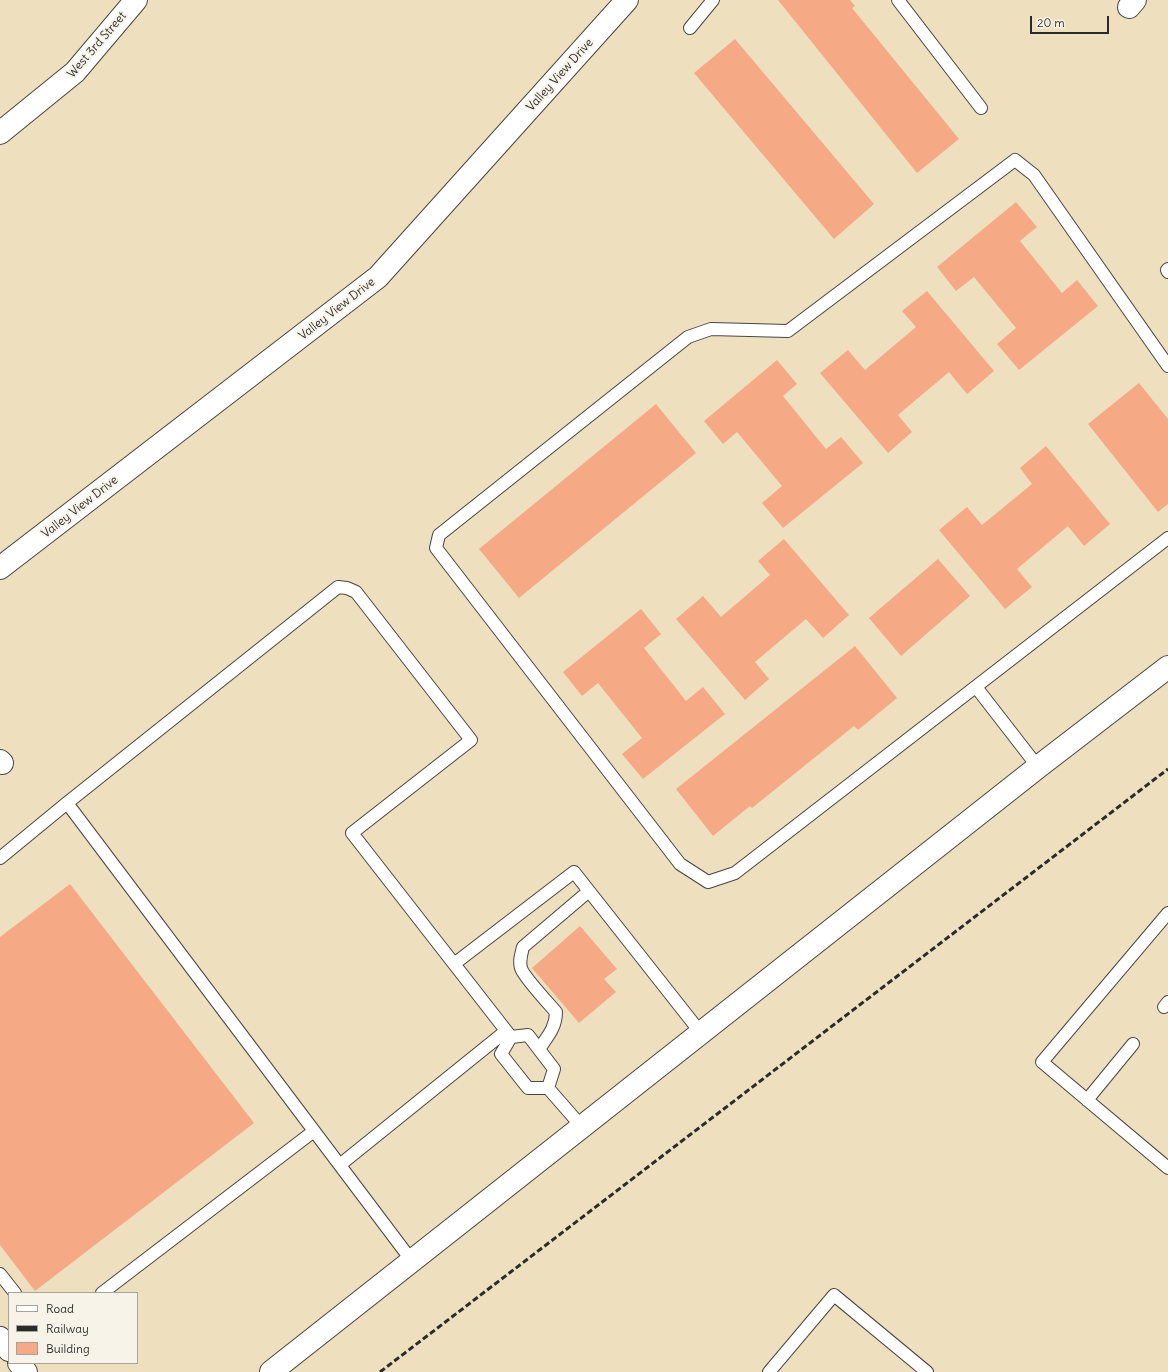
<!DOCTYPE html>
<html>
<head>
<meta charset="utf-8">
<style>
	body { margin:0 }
	#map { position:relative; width:1168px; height:1372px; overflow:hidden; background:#eee0bf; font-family:Delius,sans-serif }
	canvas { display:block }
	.legend { position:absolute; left:8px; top:1292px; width:130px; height:72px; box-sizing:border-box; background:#f7f3e8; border:1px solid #a5a39c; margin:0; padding:5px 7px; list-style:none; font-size:12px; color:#2b2b2b }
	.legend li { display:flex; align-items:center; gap:8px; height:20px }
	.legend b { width:20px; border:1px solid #a5a39c }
	.scale { position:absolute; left:1030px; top:16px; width:79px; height:18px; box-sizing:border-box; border:2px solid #2b2b2b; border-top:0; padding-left:5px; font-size:12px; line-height:14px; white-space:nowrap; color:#2b2b2b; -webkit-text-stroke:3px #f7f3e8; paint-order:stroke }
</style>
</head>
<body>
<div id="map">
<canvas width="1168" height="1372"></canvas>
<ul class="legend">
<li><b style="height:5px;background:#fff"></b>Road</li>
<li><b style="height:5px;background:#2b2b2b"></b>Railway</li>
<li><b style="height:11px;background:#f5a985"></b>Building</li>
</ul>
<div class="scale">20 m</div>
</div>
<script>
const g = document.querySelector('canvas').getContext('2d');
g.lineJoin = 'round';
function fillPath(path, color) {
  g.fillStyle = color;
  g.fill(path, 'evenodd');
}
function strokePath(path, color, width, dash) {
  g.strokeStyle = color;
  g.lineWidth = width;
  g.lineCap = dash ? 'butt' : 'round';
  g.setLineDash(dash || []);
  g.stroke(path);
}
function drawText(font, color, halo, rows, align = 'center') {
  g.font = font + ' Delius,sans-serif';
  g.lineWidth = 4;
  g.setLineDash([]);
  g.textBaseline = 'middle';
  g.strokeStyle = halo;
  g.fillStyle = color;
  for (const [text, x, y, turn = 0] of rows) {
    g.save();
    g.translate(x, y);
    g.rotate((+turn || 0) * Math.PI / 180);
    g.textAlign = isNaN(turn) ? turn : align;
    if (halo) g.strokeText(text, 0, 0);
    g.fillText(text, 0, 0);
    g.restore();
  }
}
fillPath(new Path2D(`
	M778,0H850L855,6L852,8L959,139L917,173Z
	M735,39L874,204L834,239L694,73Z
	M1016,202L1037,227L1020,241L1062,293L1077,280L1098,306L1019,370L997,344L1016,328L974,277L956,291L937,267Z
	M927,291L994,371L967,394L949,372L898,415L912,432L888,453L820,373L848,350L865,370L916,327L902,311Z
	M777,360L797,384L783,396L826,449L841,437L863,463L783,528L762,503L782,486L737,432L723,444L704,421Z
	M1139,383L1168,419V504L1158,512L1088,424Z
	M656,404L696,453L519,598L479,549Z
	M1046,446L1110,524L1084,546L1068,526L1017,569L1032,587L1005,609L939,530L967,507L982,525L1032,484L1020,468Z
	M784,539L849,615L823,638L806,619L755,662L769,679L745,700L676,619L703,596L721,617L770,575L758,561Z
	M938,559L970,596L901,656L869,618Z
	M641,609L661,634L644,648L686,701L703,687L725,714L643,779L622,754L642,738L598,683L582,696L563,672Z
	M855,646L897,698L858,730L854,726L752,808L750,806L713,836L676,789Z
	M70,884L254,1123L35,1291L0,1245V937Z
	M580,926L617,969L604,979L616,992L579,1023L532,968Z`), '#f5a985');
const service = new Path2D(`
	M898,0L981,108
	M690,28L713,0
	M1168,269L1167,270L1168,272
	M1168,366L1034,175L1015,160L788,331L711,329L688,337L439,535L436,548L680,864L708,882L735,873L1168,538
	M976,687L1038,767
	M67,803L338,587L347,588L356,592L471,740L352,833L511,1037
	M0,858L67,803L412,1261
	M1168,913L1042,1062L1168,1168
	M454,964L574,872L701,1033
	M1164,1007L1168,1002
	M511,1037L501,1054L528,1088H548
	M511,1037L528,1035L554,1069L548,1088
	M539,1049C547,1037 556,1028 556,1012C549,1004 523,976 521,968C519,961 521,955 523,947L589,891
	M548,1088L582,1127
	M1087,1100L1133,1044
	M341,1164L506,1031
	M0,1274L15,1293
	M102,1293L314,1131
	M769,1372L834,1295L927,1372`);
const minor = new Path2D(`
	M1129,7L1135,0
	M0,133L75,72L136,0
	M0,568L378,277L627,0
	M0,761L2,763
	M0,1338L9,1350
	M19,1363L26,1372`);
const primary = new Path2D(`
	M271,1372L1038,767L1168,667`);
strokePath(service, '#484641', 14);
strokePath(minor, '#484641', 24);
strokePath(primary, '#484641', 24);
strokePath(service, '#fff', 12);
strokePath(minor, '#fff', 22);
strokePath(primary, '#fff', 22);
strokePath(new Path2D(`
	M380,1372L1168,769`), '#2b2b2b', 3, [6, 3]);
drawText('12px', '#2b2b2b', '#f7f3e8', [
	["West 3rd Street",97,45,-49],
	["Valley View Drive",560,75,-48],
	["Valley View Drive",337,309,-38],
	["Valley View Drive",80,507,-38]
]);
</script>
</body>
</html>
